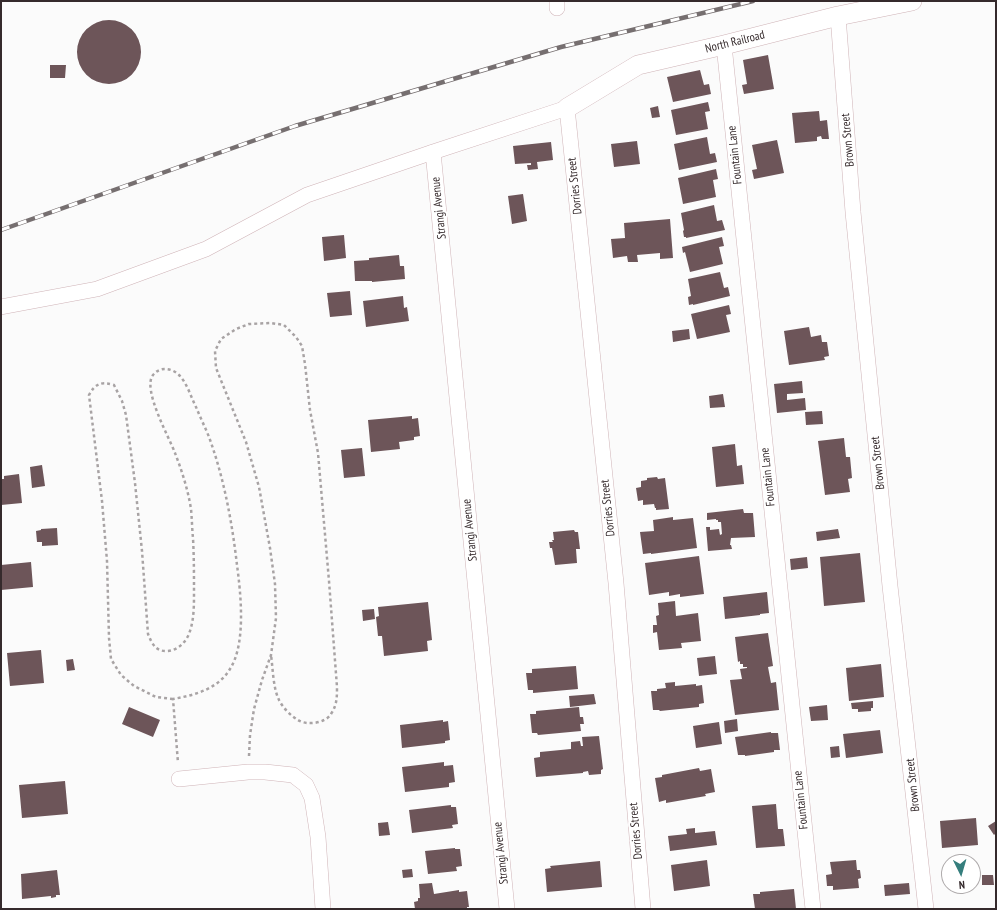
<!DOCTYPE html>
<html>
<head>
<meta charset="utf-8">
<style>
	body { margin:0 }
	#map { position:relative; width:997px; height:910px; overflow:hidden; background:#fbfbfb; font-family:"PT Sans Narrow",sans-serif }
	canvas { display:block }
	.frame { position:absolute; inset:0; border:2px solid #352a2c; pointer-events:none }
	.north { position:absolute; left:941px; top:854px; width:40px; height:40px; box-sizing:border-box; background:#fff; border:1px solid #aeaaab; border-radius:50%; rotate:175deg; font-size:11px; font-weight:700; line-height:16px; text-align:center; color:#352a2c }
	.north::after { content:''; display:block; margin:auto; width:14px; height:18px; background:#357e7d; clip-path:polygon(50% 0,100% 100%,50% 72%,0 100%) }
</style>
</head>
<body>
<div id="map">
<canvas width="997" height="910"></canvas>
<div class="frame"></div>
<div class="north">N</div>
</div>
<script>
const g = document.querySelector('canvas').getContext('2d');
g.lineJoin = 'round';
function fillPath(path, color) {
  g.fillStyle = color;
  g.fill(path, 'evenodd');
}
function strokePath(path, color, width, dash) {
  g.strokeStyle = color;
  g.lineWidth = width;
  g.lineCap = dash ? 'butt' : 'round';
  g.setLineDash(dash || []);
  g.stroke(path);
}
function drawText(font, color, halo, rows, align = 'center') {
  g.font = font + ' "PT Sans Narrow",sans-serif';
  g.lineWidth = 4;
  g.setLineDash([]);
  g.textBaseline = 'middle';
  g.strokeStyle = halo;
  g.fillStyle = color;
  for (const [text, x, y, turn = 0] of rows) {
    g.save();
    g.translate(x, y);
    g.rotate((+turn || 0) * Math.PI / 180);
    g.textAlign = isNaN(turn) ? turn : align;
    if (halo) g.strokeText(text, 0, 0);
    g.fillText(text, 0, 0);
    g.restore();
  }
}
fillPath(new Path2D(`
	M77 52a32 32 0 1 1 64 0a32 32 0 1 1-64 0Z
	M768,55L774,89L744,94L742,85L747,84L743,60Z
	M50,65H66L65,78H50Z
	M700,70L704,85L709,84L711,94L673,102L667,77Z
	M708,102L710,111L705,112L708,129L676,135L671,110Z
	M658,106L660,117L652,118L650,108Z
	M819,111L820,121L827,120L829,139H822L821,136L817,137V141L795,143L792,113Z
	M707,137L710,154L715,153L717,162L679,170L674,144Z
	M777,140L784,173L754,179L752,170L757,169L752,145Z
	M637,141L640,164L614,167L611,144Z
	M551,142L553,160L537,162L538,169L528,170L527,165H531V163L515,164L513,146Z
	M716,169L718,179L713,180L716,197L683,204L678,178Z
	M523,194L527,221L512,224L508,196Z
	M714,205L717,221L722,220L725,230L686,238V237H684L683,231L684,230L681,213Z
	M670,219L673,258L660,259V253L637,255L638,262H628L627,256L613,258L611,239L625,238L624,223Z
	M344,235L346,258L324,261L322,237Z
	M722,237L724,246L719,247L723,264L690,272L685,252L683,253L682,247Z
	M399,255L400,266H404L405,279L372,282V281H355L354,261L369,260V258Z
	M720,272L724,288L728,287L730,296L693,305V304L689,305L688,297L691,296L688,279Z
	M350,291L352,315L330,317L327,293Z
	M403,296L404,308L407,307L409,321L366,327L363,301Z
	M729,305L731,314L726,315L730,332L697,339L691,314Z
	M809,327L811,337L821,335L822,342H827L829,356L824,357L825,360L789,365L784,331Z
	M689,329L690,339L673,342L672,331Z
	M802,381L803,393L787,394V400L805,398L806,410L777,413L774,384Z
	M723,394L725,407L710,408L709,396Z
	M822,411L823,424L806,425L805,412Z
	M412,416V419L418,418L420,436L414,437V440L399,442L400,449L371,452L368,420Z
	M844,438L846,457H850L852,478L848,479L850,492L825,495L818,441Z
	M735,444L737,466L742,465L744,484L716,487L712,447Z
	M362,448L365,476L344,478L341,450Z
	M42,465L45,486L32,488L30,467Z
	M19,474L22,503L1,505V479H4V476Z
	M657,477L658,479L665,478L669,509L656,510V508H655L654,504L643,505V500L638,501L636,488L641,487V481L647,480V478Z
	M743,509L744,513H753L755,537L731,538L730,545H731L732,549L708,551L706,527H710V530L719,529L720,535L722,534L721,522H718V520H716V519L707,520V513Z
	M673,517V520L693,518L697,548L651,554V553L643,554L640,532L654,531L653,520Z
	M57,528L58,545L42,546V542H37L36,531L41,530V529Z
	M838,529L840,538L817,541L816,532Z
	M574,530L575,532H578L580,549H576L577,563L555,565L553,553L552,548H550L549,542H553L552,540H554L553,532Z
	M860,553L865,602L824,606L820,557Z
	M699,556L704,594L680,597V594L669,596V592L649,595L645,563Z
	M807,557L808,568L791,570L790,559Z
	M31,562L33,587L1,590V565Z
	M767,592L769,613L760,614V615L725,619L723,597Z
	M675,601L676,616L698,613L701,641L681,643L682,648L659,650L657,632L653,633V625H657L656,616L659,615L658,603Z
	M428,602L432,640L427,641L428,651L384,656L382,636H378L376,617L379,616L378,607Z
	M374,609L375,619L363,621L362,610Z
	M768,633L773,666L768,667L771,683L776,682L779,710L735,715L730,680L742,679L740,669L747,668V667H743V664H740V661L738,662L735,637Z
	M41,650L44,683L10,686L7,653Z
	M715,656L717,674L699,676L697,658Z
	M73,659L75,670L67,671L66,660Z
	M881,664L884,697L849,701L846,668Z
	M576,666L578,689L533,693V690H528L526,673H532V669Z
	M675,682V686L696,684V686L702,685L704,703L699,704V707L660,711L659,710H653L651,691H657V689L666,688L665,683Z
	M594,694L596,704L570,707L569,696Z
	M873,701V708H871V711L858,712V709H852L851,703Z
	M827,705L828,720L811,721L809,707Z
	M129,707L160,720L153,737L122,724Z
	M579,707L580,717H583L584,724H580L581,731L538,735L537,733H532L530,714H536V711Z
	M737,719L738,731L725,733L724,721Z
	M443,720V722L448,721L450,740L445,741V743L402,748L400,725Z
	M719,722L722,744L696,748L693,726Z
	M880,730L883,753L846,758L843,734Z
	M771,732V733H778L780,750H774V752L745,756V755H738L735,737Z
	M599,736L603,769L601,770V774L589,775L588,771L583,772V773L536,777L534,758L540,757V752L571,749V742L580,741L581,746H583L582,737Z
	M839,746L840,757L831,758L830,747Z
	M444,762V766L453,765L455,782L449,783V787L405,792L402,767Z
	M699,768L700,771L711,769L715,792L705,794L706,796L666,803V800L659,802L655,778L662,777V775Z
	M65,781L68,814L22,818L19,785Z
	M776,804L778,829H783L785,846L756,848L752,806Z
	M451,805V807H456L458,824L452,825L453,828L412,833L409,810Z
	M976,818L978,845L942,848L940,821Z
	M996,821V833L994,835L988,826Z
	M388,822L390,835L379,836L378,823Z
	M695,828V833L715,831L717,845L670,851L668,836L687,834L686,829Z
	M455,848V849H460L462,866L456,867L457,871L428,874L425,851Z
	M707,860L710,886L674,891L671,865Z
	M856,860L857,870H860L861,878L858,879L859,888L833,890V886H827L826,875L832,874L830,862Z
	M600,861L602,887L547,892L545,869L551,868L550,866Z
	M412,869L413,877L403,878L402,870Z
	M57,870L60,895H56V897L51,898V896L22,899L21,874Z
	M982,875H993L994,885H982Z
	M432,883L434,894L459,890V892L467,891L469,907H467V909H415L414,902L418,901V898H420L419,884Z
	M909,883L910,894L885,896L884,885Z
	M794,889L796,909H755L753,894H760V892Z`), '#6d5559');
const minor = new Path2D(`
	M557,1V8
	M838,16L853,212L890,586L926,909
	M724,45L813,909
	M433,152L507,909
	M1,307L97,289L206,249L307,195L433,152L567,108L616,583L643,909
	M179,779L248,772H265L293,775L306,785L312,798L318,837L323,909`);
const tertiary = new Path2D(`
	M567,108L638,65L724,45L838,16L912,1`);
strokePath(minor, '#cfb3b7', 16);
strokePath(tertiary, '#cfb3b7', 20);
strokePath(new Path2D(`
	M173,699L156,697L134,686L121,675L111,659L109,638L107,561L102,501L89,395C95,384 101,381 114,385L122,401L126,415L135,483L142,551L148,634C152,644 156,652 168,651C177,650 184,644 188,636C194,623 194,607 194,593C194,575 194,557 193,538C192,529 192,519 191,509C188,490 182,471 175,453C169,437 142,389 153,375C160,366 172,368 179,375C187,383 191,397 196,407C200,417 205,427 209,437C224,478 232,522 237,565C241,595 246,644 230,669C218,689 195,695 173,699L178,763
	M249,756L250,735L254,709L262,680L271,655L276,618L275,584L270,548L259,487L246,442L216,368L215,351L221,339L236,329L249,324L271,323L284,325L296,337L302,346L305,364L310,410L318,453L329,581L337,687C337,697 337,705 331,714C326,723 307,726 298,720C291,716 283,708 279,700C273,688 273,669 271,655`), '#a8a3a4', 2.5, [3, 3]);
strokePath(minor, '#fff', 15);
strokePath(tertiary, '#fff', 19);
const rail = new Path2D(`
	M1,230L295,126L561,47L753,1`);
strokePath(rail, '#766f70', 4.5);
strokePath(rail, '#fff', 3, [9]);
drawText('12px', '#352a2c', '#fff', [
	["North Railroad",735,42,-14],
	["Brown Street",848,140,-95],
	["Fountain Lane",735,155,-96],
	["Dorries Street",575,186,-96],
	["Strangi Avenue",439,208,-96],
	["Brown Street",878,463,-96],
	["Fountain Lane",768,477,-96],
	["Dorries Street",608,508,-96],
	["Strangi Avenue",470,530,-96],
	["Brown Street",913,785,-96],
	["Fountain Lane",801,800,-96],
	["Dorries Street",636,831,-95],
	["Strangi Avenue",501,853,-96]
]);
</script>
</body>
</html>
